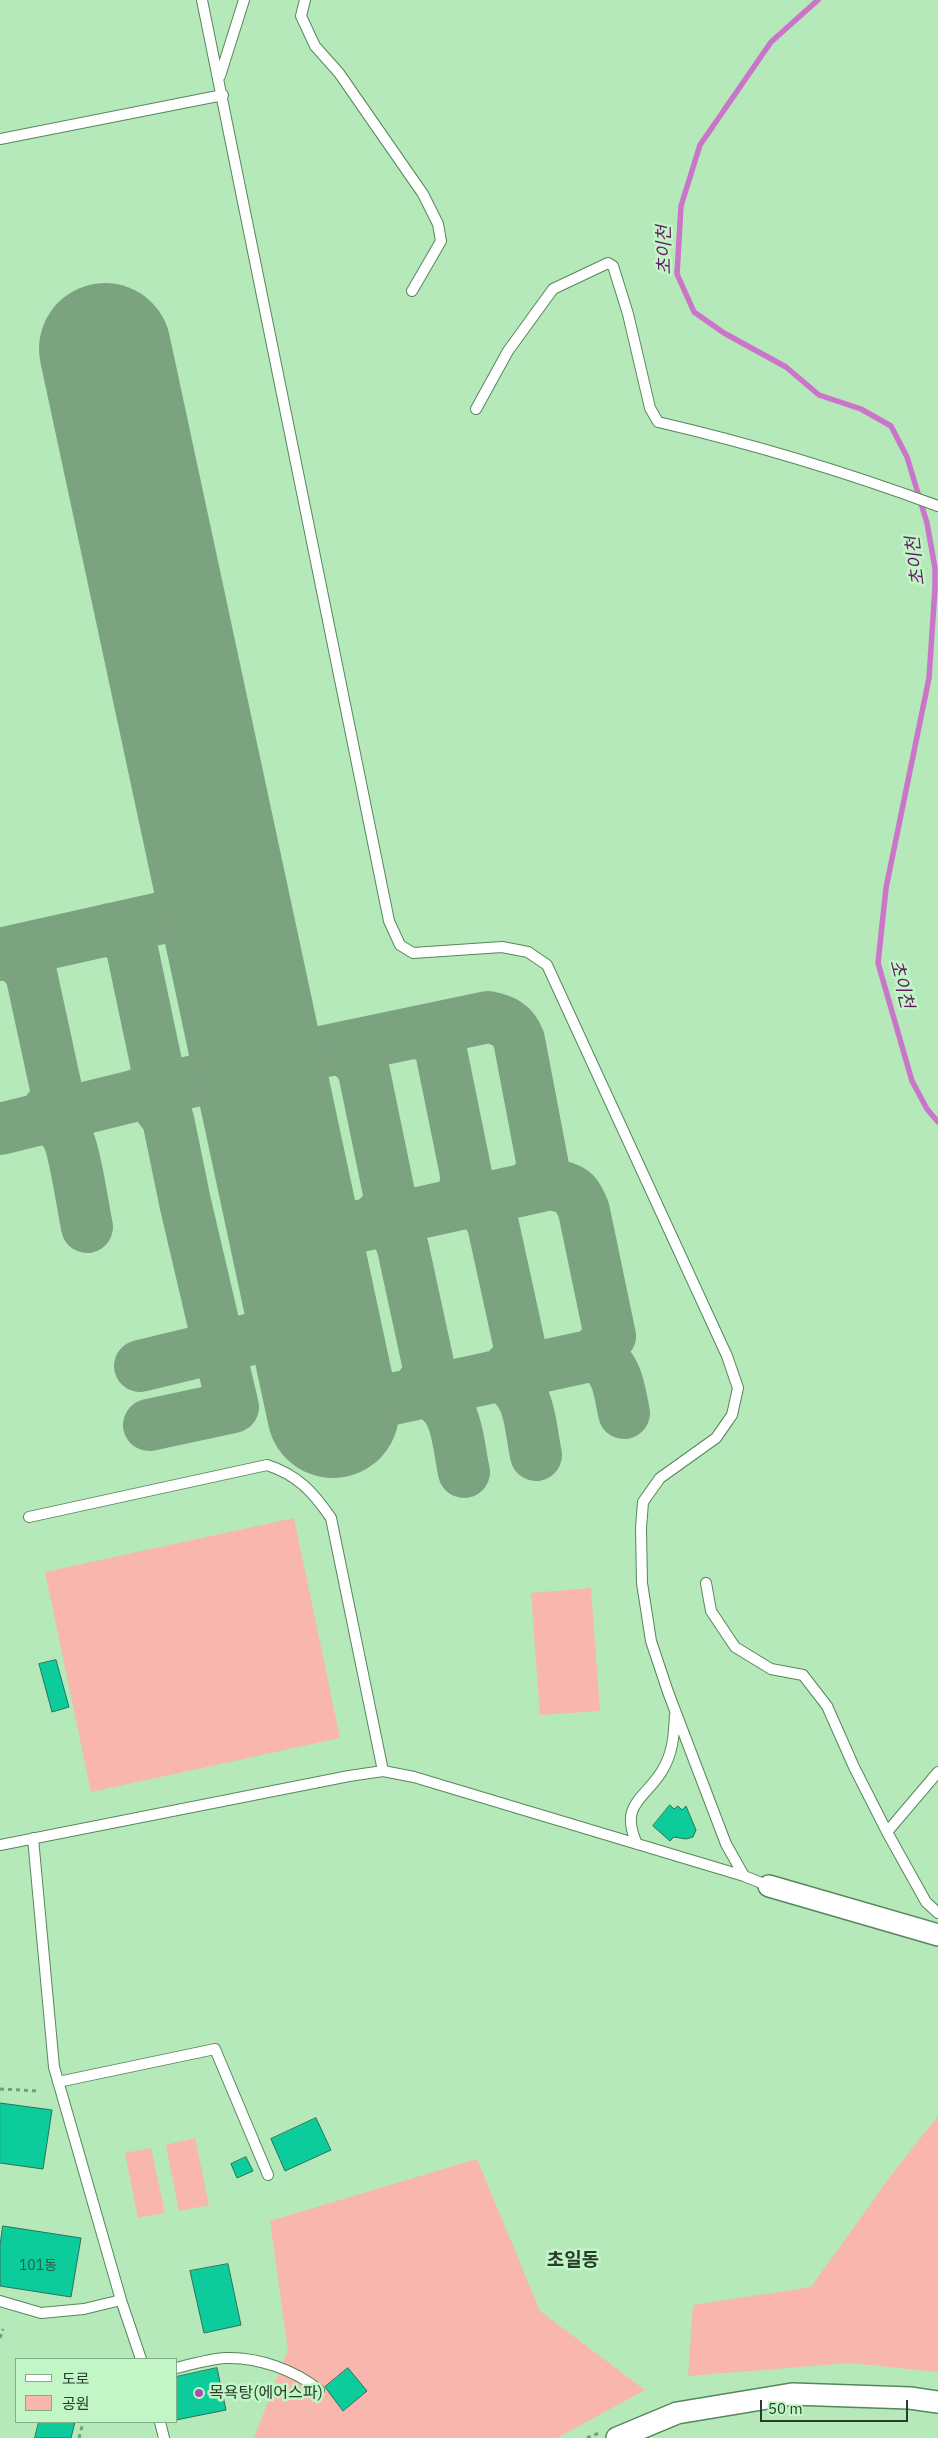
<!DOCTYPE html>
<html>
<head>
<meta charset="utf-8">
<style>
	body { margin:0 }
	#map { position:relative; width:938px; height:2438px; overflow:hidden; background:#b5e9ba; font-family:"IBM Plex Sans","Noto Sans KR",sans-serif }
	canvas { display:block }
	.legend { position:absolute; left:15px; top:2358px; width:162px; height:65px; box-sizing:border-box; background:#c2f6c7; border:1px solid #84ac89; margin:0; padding:6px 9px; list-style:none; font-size:15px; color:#283d2b }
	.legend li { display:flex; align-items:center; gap:10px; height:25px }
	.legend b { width:25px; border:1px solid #84ac89 }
	.scale { position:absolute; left:760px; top:2400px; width:148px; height:22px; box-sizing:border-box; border:2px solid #283d2b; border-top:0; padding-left:6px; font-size:15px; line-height:18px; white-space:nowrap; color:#283d2b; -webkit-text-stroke:4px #c2f6c7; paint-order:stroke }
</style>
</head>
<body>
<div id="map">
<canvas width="938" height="2438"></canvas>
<ul class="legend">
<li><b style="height:6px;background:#fff"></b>도로</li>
<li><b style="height:14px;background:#f9b6ad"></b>공원</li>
</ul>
<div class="scale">50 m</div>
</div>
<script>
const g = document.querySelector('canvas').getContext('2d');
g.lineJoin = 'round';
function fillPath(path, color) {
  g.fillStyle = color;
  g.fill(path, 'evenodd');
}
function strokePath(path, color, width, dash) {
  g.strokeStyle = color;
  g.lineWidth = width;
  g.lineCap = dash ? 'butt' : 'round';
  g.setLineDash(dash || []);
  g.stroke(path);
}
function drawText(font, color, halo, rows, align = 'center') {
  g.font = font + ' "IBM Plex Sans","Noto Sans KR",sans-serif';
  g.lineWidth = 5;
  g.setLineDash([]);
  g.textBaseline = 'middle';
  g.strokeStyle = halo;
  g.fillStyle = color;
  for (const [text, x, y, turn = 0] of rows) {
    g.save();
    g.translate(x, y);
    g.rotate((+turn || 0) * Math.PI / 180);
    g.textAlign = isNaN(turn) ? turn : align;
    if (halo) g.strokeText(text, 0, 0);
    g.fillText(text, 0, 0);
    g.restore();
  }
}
fillPath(new Path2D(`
	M294,1518L340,1738L91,1792L45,1572Z
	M591,1588L600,1711L540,1715L531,1593Z
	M938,2116V2372L850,2363L688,2376L693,2305L811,2287L892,2174Z
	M195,2138L209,2205L179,2211L166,2145Z
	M151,2148L165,2213L138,2218L125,2153Z
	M477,2159L540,2311L645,2390L557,2438H254L288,2350L270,2221Z`), '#f9b6ad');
strokePath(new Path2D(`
	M818,0L771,42L700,145L681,206L677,274L694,312L724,333L786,367L819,395L861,409L891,426L907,457L927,523L935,568V588L929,678L886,888L878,963L912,1081L927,1109L938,1122`), '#ca75c9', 5.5);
strokePath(new Path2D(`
	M110,929L127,940L132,949L158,1072L156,1080L147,1092
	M0,954L224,904
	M0,955C15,954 22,961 31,973L57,1093L52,1105L41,1119
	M417,1032L432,1038L440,1046L467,1179L463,1194L452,1206
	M341,1048L359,1061L364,1072L390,1198L386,1209L373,1223
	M139,1094L153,1099L168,1119L185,1202L233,1407L149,1425
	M41,1119C51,1120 58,1123 64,1131C74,1143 83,1208 87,1227
	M0,1129L259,1065L488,1017C503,1020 513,1024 519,1040L543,1166L536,1181L527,1189
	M467,1202L482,1208L492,1220L520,1348L515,1362L502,1375C532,1395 529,1422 536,1455
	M373,1223C391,1223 398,1232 403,1248L429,1368L427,1377L415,1394
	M297,1240L550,1184C572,1189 576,1190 584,1211L610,1336L594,1355L333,1412
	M594,1355C618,1366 619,1389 624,1413
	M140,1366L314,1324
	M426,1392C459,1404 457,1441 464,1472`), '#7ca380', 52);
strokePath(new Path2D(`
	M105,349L333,1412`), '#7ca380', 132);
const building = new Path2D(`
	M56,1660L69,1707L52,1712L39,1664Z
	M670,1805L674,1809L678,1806L682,1810L686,1806L696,1830L693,1837L686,1839L674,1837L670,1841L653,1826Z
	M0,2103L52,2110L43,2169L0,2163Z
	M316,2118L331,2150L285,2171L271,2139Z
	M246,2157L253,2171L237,2178L231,2164Z
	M3,2226L81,2238L71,2297L0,2286V2246Z
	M228,2264L241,2325L204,2333L190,2271Z
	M217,2368L226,2410L176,2420V2377Z
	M348,2368L367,2391L343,2411L325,2387Z
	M39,2422H75L71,2438H35Z`);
fillPath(building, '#0ccc9b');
strokePath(building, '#2a735b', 1);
const lane = new Path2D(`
	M202,0L389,921L400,945L413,953L502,947L528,952L547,965L727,1356L738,1388L732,1415L716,1438L660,1478L643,1502L641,1528L642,1583L651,1641L668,1692L726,1844L744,1876
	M305,0L301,16L315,46L339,73L423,194L438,224L441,241L412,291
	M220,76L244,0
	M0,139L223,95
	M476,409L508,351L553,289L608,263L613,266L628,314L650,408L658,422C753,444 846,472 938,506
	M29,1517L267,1465C298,1475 313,1492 331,1518L383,1771
	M706,1583L711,1611L735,1647L771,1669L803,1675L827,1706L854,1767L887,1832L926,1902L938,1913
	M887,1832L938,1772
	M33,1838L54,2067L121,2300
	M637,1844C619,1804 644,1800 662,1771C673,1753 674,1735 675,1715
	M0,1845L349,1776L383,1771L414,1777L744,1876L769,1886
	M58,2082L215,2049L268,2175
	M0,2301L41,2313L84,2309L121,2300L141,2359
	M176,2368C192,2364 209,2359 226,2358C258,2357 295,2370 319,2390
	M160,2422L164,2438`);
const street = new Path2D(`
	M769,1886L938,1935
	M617,2438L677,2413L792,2394L910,2398L938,2402`);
strokePath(lane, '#56875c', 12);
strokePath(street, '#56875c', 24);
strokePath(new Path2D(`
	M0,2089L39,2091
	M0,2338L3,2329
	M79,2438L83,2422
	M587,2438L599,2433`), '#759b79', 3, [4, 4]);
strokePath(lane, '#fff', 10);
strokePath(street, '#fff', 21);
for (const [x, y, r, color] of [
	[199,2393,5,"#b04bb0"]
]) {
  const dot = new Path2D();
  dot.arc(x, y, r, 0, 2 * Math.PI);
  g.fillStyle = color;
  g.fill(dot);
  strokePath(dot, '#c2f6c7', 2);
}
drawText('14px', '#216147', null, [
	["101동",38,2266]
]);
drawText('16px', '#283d2b', '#c2f6c7', [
	["목욕탕(에어스파)",209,2393]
], 'left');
drawText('italic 18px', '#671a68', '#c2f6c7', [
	["초이천",665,250,-91],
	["초이천",916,561,-97],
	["초이천",901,984,76]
]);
drawText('bold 19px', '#283d2b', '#c2f6c7', [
	["초일동",573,2261]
]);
</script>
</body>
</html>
